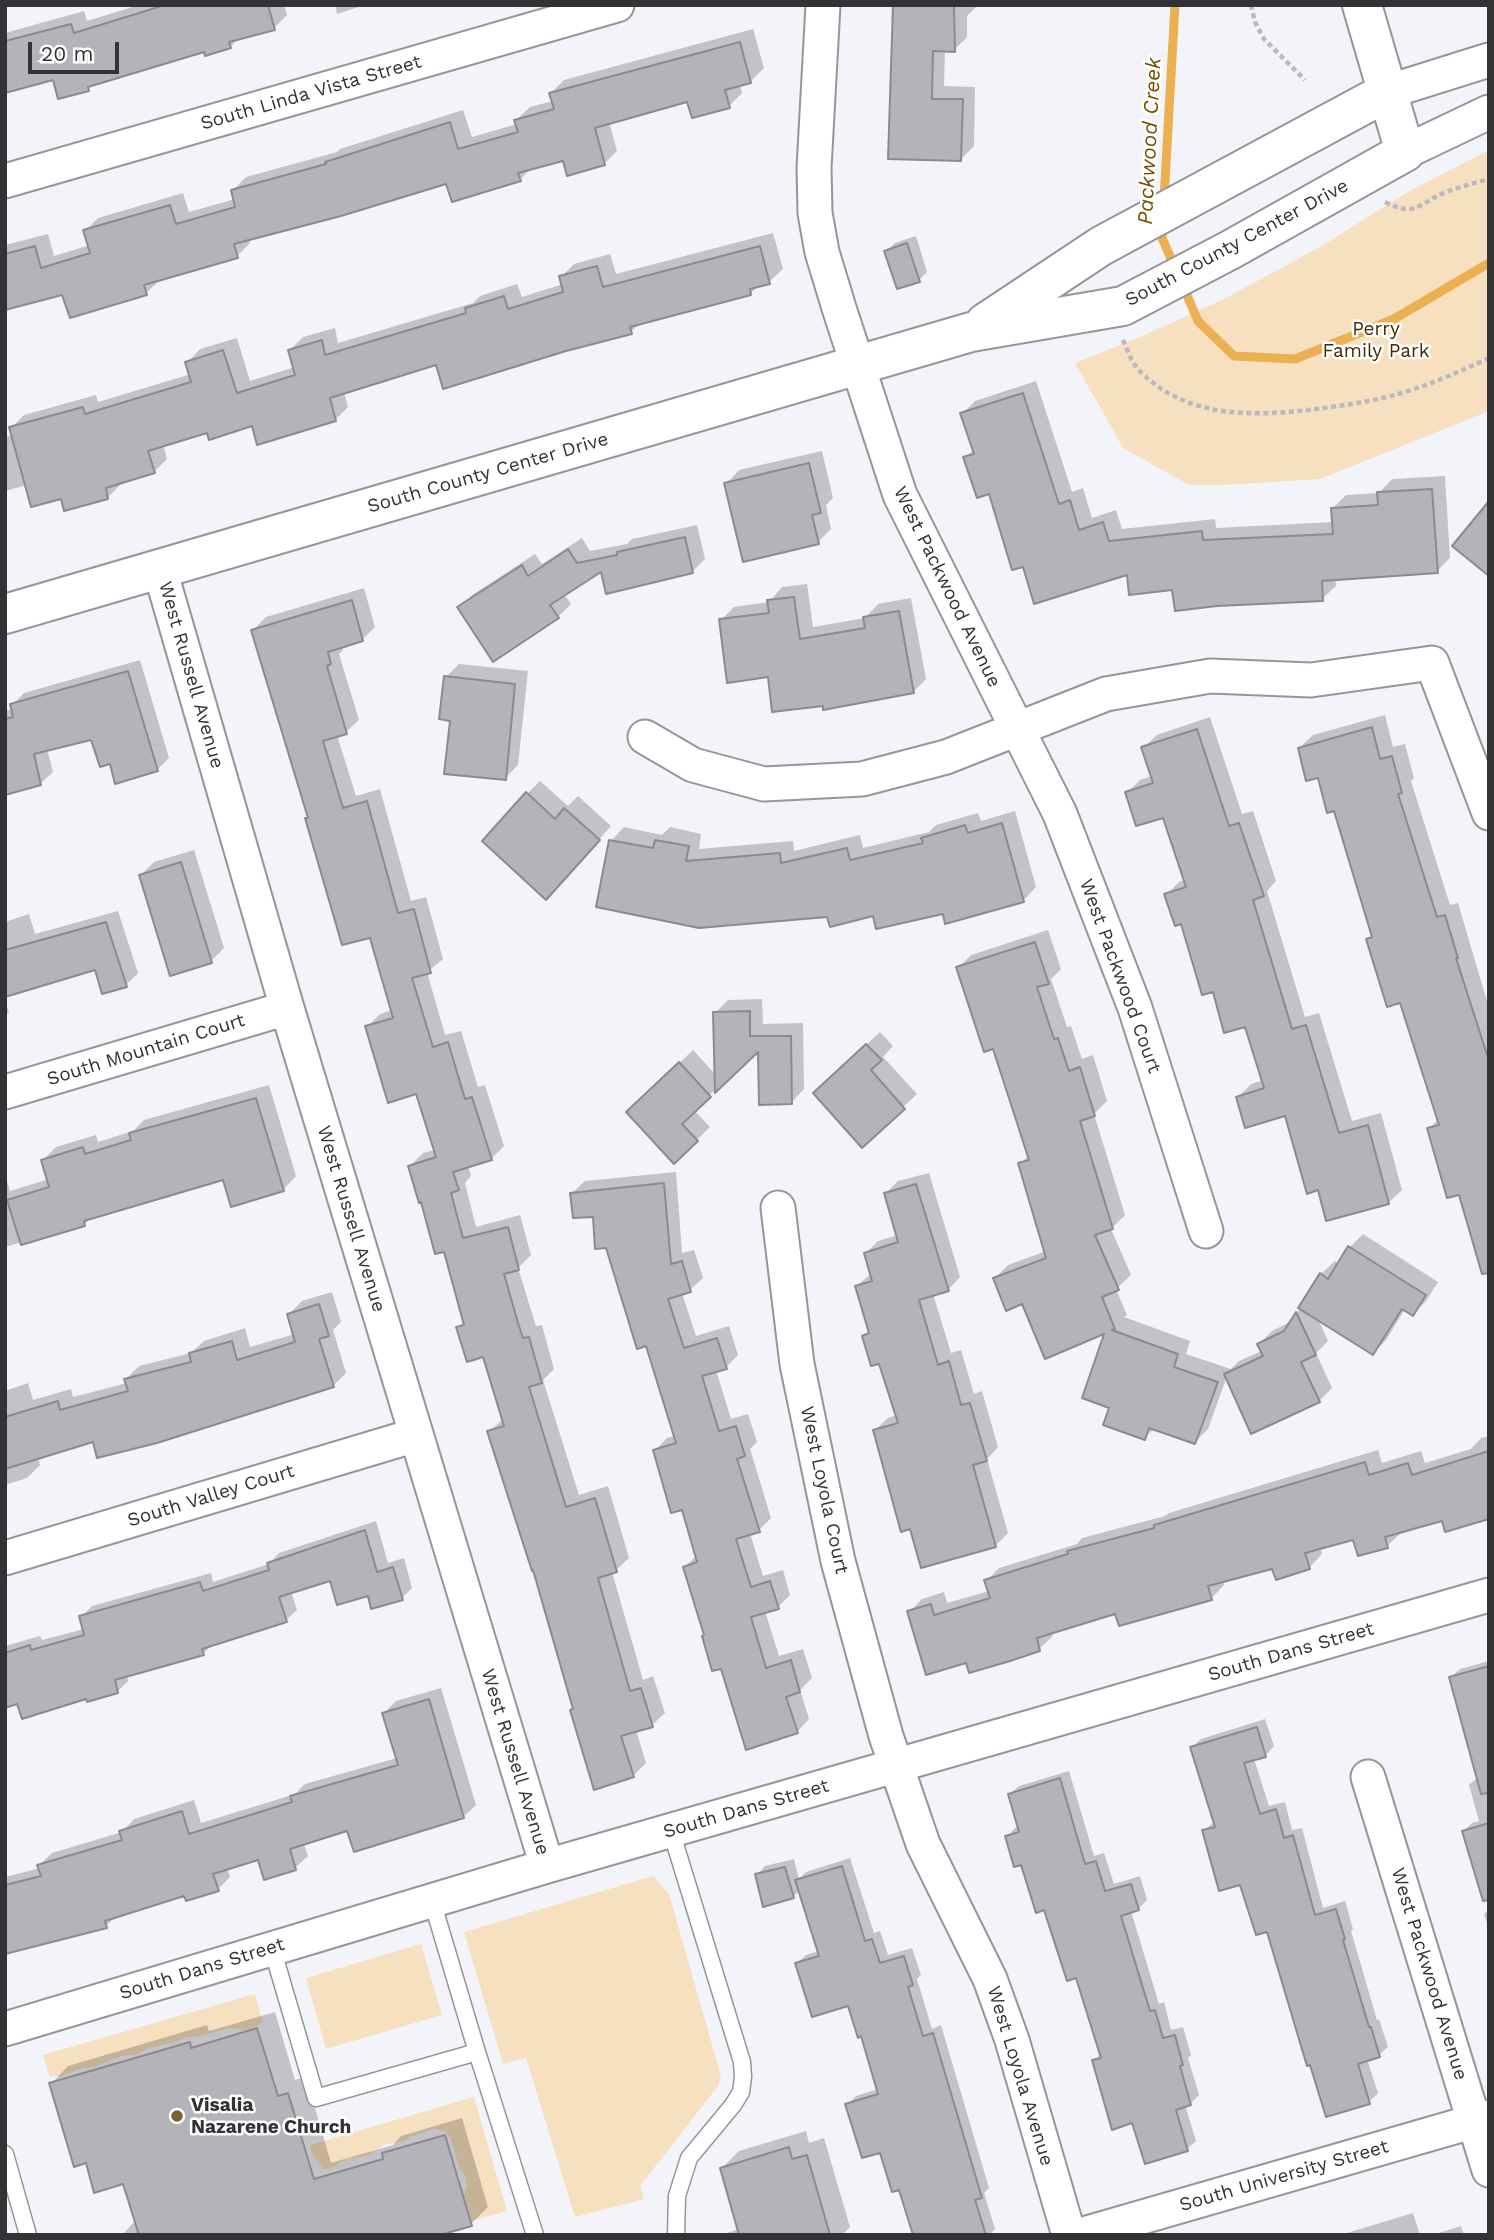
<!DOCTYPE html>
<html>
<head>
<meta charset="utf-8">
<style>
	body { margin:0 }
	#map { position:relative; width:1494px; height:2240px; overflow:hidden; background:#f3f3fa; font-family:"Work Sans",sans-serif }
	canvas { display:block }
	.frame { position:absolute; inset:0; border:7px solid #333336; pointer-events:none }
	.scale { position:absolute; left:28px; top:42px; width:91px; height:32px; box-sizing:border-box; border:4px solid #333336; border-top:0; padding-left:9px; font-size:21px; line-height:24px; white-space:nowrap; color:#333336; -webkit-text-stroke:5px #fff; paint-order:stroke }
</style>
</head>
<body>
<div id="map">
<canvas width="1494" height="2240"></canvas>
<div class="frame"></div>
<div class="scale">20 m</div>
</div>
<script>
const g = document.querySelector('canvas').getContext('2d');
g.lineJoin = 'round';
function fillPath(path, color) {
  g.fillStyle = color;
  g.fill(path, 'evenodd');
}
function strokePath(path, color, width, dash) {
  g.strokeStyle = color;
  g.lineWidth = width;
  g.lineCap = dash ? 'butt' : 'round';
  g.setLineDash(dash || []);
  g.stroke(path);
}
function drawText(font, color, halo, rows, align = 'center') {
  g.font = font + ' "Work Sans",sans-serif';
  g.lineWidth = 5;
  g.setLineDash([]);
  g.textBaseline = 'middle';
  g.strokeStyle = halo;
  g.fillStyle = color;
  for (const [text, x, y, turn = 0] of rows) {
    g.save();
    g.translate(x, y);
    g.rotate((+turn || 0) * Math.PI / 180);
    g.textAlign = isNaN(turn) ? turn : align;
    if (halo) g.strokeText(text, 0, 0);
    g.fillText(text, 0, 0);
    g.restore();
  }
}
fillPath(new Path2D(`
	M1489,150V411L1320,479L1226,485H1189L1123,448L1075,363L1138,338L1224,299L1320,247L1406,193Z
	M653,1876L669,1894L721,2076L718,2086L640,2186L644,2199L575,2217L526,2058L503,2064L464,1932Z
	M421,1944L442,2015L326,2049L306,1978Z
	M255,1994L263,2023L245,2030L230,2028L196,2037H186L173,2043L152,2047L135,2055L121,2056L95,2067L80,2069L59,2077L49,2076L43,2055Z
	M474,2097L507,2211L472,2221L464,2195L467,2185L465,2176L459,2166L450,2137L445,2131L434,2129L411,2137L404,2141L384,2145L369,2155L345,2160L330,2169H323L312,2154L310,2145Z`), '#f7e0bf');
fillPath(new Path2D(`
	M139,5H284L287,15L274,28L240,37L230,47L205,50L93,84L88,89L55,78L5,91V33L84,11L87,21Z
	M335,5H365L337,14Z
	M894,5H978L967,16V37L954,50H945L944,86L975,87L974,146L961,159L890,158Z
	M753,29L764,68L751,81L740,84L742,93L729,106L689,100L609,122L617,151L604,164L564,159L531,168L520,180L448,182L249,238L250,243L237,256L160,280L146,293H64L5,308V245L48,234L54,256L90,245L85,231L98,218L183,193L189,212L235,199L233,190L246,177L337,152L340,149L463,110L472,137L517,124L516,120L530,107L553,101L551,93L564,80Z
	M773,233L783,269L769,282L759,285L750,294L640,323L631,332L437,363L344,392L348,407L335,420L253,424L208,431L163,444L167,459L154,472L120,482L121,484L108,497L63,496L27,485L5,491V437L13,435L11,428L24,415L96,395L98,402L191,374L187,363L200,349L237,338L250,381L295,367L290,350L303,337L335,328L338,343L473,303L480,296L517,284L522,297L563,284L561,277L574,264L610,254L616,274Z
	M916,236L927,272L919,280L886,251L895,243Z
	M1036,381L1072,492L1083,488L1092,518L1116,510L1122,529L1215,519L1216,528L1334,522L1333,508L1346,495L1379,493L1392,479L1445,476L1450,558L1437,571L1335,578L1336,586L1322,599L1174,588L1128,573L1024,564L990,492L965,458L974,449L962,414L975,401Z
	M822,451L833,498L826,505L831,529L818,542L726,484L739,470Z
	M697,525L705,559L692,572L602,569L564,594L571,604L558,617L460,608L472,595L535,554L542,564L582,538L590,551L627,544L632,539Z
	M807,584L813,627L865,618L878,604L911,598L926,679L913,692L824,704L769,675L721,620L734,607L769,602L782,587Z
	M364,588L375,627L362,640L342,646L343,650L339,654L359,720L346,732L337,735L356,796L380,789L411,901L426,897L443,959L427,972L445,1035L461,1031L478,1087L485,1085L504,1146L491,1159L468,1166L471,1176L465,1183L476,1227L520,1215L531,1255L518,1268L536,1326L542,1325L554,1369L543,1380L579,1495L608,1486L629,1558L616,1570L612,1572L643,1680L653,1676L665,1713L652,1725L636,1730L646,1763L633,1776L575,1708L535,1568L489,1432L504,1418L484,1355L458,1328L465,1321L445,1249L422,1200L410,1166L423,1153L435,1150L418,1092L367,1027L380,1014L392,1010L372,935L310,817L253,630L266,617Z
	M140,660L169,758L157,770L111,762L93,737L47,749L53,772L40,784L5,793V711L13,709L12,705L24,693Z
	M459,664L528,671L518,765L505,778L452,719L446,677Z
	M1385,715L1393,747L1405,744L1414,778L1411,781L1450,905L1458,903L1489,1008V1273L1484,1275L1460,1193L1429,1129L1439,1118L1401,1001L1368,939L1373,935L1335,809L1319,776L1299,748L1313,735Z
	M1210,717L1242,814L1253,811L1276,881L1267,891L1305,1017L1319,1013L1352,1121L1381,1113L1402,1190L1388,1203L1319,1188L1286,1114L1238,1097L1251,1084L1263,1080L1246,1025L1214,990L1182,922L1166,895L1179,882L1185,880L1164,815L1127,793L1140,780L1152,776L1143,748L1157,735Z
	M540,781L568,806L578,796L611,826L559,884L527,794Z
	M1015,811L1036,887L1023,901L944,912L829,915L611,841L624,827L662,835L670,827L701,834L699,849L793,841L794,851L860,835L863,848L929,832L936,825L978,813L981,821Z
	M194,850L224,948L211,961L141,875L154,862Z
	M118,911L138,973L126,985L103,992L97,968L5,996V922L29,914L35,934Z
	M1048,930L1061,969L1051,979L1067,1027L1071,1026L1082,1059L1093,1055L1107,1101L1094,1114L1125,1215L1111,1229L1131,1275L1116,1289L1127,1315L1124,1317L1190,1341L1186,1354L1231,1369L1239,1361L1262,1351L1259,1344L1272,1331L1292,1321L1321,1274L1335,1261L1339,1264L1350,1247L1363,1234L1438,1282L1426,1301L1413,1314L1405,1309L1386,1340L1373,1353L1318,1319L1328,1341L1316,1353L1332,1388L1319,1401L1227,1376L1208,1429L1195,1442L1155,1428L1144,1438L1112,1407L1107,1331L1023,1302L995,1278L1008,1265L1046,1251L1020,1164L1029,1155L994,1047L958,968L971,955Z
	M762,999L763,1024L803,1023L804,1089L791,1103L759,1048L694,1110L710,1127L675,1161L642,1099L693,1050L716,1075L715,1013L728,1000Z
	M5,1001L9,1012L5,1016Z
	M880,1032L893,1046L883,1057L917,1094L862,1146L828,1080Z
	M269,1085L296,1176L283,1190L224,1178L91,1217L85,1224L5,1247V1175L10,1191L49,1179L43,1160L56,1147L96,1135L98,1142L133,1131L144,1120Z
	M676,1172L682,1253L694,1250L703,1278L690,1290L682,1293L696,1336L729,1326L738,1355L726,1367L716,1370L731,1419L748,1414L757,1442L750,1449L771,1518L759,1530L750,1533L763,1576L783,1570L790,1595L778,1607L765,1611L779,1656L803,1649L812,1678L800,1690L809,1719L797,1732L722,1667L705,1635L685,1567L697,1555L683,1508L655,1451L667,1438L675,1436L648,1344L608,1246L594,1215L572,1193L585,1181Z
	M929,1173L960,1277L948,1290L933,1294L951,1353L961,1350L974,1394L982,1391L998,1447L987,1459L1008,1533L995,1546L875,1430L888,1418L897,1415L881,1362L864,1336L870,1330L857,1286L872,1273L866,1253L878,1241L898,1235L885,1194L898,1181Z
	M332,1292L341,1322L333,1330L346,1373L333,1386L94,1440L38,1457L40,1465L27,1478L5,1485V1391L28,1383L33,1400L71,1389L73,1397L127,1383L126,1379L139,1366L191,1353L204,1341L245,1328L250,1347L295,1334L289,1314L302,1301Z
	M1489,1436V1517L1443,1518L1400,1531L1401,1533L1387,1546L1355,1538L1320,1547L1322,1554L1309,1568L1274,1567L1223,1581L1224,1585L1211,1599L1117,1612L1051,1632L1053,1636L1039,1649L967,1661L909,1612L922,1599L944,1592L947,1603L989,1591L986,1581L999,1568L1077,1544L1082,1538L1165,1516L1169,1513L1378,1450L1382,1463L1421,1451L1425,1463L1471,1449L1481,1438Z
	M376,1521L388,1563L404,1558L412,1588L402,1598L331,1578L291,1591L297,1610L286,1620L213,1644L203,1654L127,1675L128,1681L118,1691L87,1696L19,1702L5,1706V1646L40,1636L42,1640L84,1629L81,1617L92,1606L211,1573L213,1582L269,1564L279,1553Z
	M1489,1661V1853L1464,1831L1472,1823L1479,1821L1469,1785L1477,1778L1451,1677L1460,1669Z
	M441,1688L476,1805L463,1817L348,1829L304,1844L308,1856L295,1868L259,1858L227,1868L230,1877L218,1889L185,1894L117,1915L106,1926L5,1952V1877L40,1868L39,1865L52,1853L122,1832L134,1819L194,1800L201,1823L295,1794L305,1784L397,1758L384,1713L396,1701Z
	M1265,1719L1274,1746L1266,1755L1254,1759L1269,1806L1285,1802L1292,1830L1302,1828L1323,1908L1345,1901L1353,1929L1351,1931L1377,2020L1379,2019L1388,2047L1379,2055L1367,2059L1378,2093L1369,2102L1242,1882L1204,1831L1215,1821L1192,1747L1201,1739Z
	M1069,1771L1094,1856L1104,1853L1114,1884L1140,1876L1147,1900L1138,1909L1131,1911L1159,2004L1164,2002L1171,2030L1183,2027L1191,2055L1188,2058L1199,2095L1191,2103L1185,2105L1196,2141L1187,2149L1134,2121L1094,2061L1101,2054L1078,1975L1023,1863L1007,1837L1015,1828L1019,1827L1010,1794L1019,1786Z
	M850,1858L874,1933L880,1931L888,1955L912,1948L921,1975L917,1979L932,2029L941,2025L989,2188L984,2193L995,2229L989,2235H914L900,2188L881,2150L847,2105L856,2096L878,2089L862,2034L849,2004L797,1963L806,1955L819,1951L800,1890L793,1897L757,1875L765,1866L794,1859L799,1879L806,1872Z
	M1489,1909V1930L1484,1914Z
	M275,2012L295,2080L306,2077L331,2163L393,2145L401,2136L462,2118L488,2207L471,2224L434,2235H122L135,2221L124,2182L87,2161L51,2084L68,2066L207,2025L209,2031Z
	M806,2131L809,2143L824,2138L850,2227L842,2235H721L739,2229L722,2168L739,2151Z
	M1413,2213L1420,2235H1340Z
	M1461,2226L1464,2235H1432Z`), '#0003');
strokePath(new Path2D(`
	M1164,199L1175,5
	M1163,224L1162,238L1176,270
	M1183,286L1198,321L1234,356L1295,359L1394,319L1489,263`), '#ebb052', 9);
const building = new Path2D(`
	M165,5H268L275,30L229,42L231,48L205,56L204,52L88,87L89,91L58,99L53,80L5,93V41L71,24L74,33Z
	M893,5H954L955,52L933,51L932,99H963L961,161L888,159Z
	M740,42L751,83L725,90L730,108L692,118L687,102L595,128L605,165L567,176L563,161L518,173L521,181L452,202L446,184L341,216L234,244L238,258L144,285L147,295L70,318L62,295L5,310V254L35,246L41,268L90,253L83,230L170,205L176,224L235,207L231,190L326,164L325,162L450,122L458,149L518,132L514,120L554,109L549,93Z
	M907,243L920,282L897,289L884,251Z
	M760,246L770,284L750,289L751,295L630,327L632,334L566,351L443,389L436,365L330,398L336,421L257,445L252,426L209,440L207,433L148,451L155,473L106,488L108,499L64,511L61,499L31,507L9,427L83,407L85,414L191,382L185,362L223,350L237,393L295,375L288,350L322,340L325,355L466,313L465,308L504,296L508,309L563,292L559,276L597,266L603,287Z
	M1023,393L1059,504L1070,500L1079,530L1103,522L1109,541L1202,531L1203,540L1333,534L1331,508L1378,505L1377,492L1432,489L1438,573L1322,581L1323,601L1217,606L1175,611L1172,590L1129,595L1127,575L1034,604L1023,567L1012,570L989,494L977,498L963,457L974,454L960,413Z
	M809,463L821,513L812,515L819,544L743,562L724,483Z
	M1489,501V576L1452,546Z
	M685,537L693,573L606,594L601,572L550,605L559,618L493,662L457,607L522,565L528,576L568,549L577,563L617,555V552Z
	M794,597L800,639L865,628L863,617L899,611L914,693L823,710V706L772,712L768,677L727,683L719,619L769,613L767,600Z
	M352,600L363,641L328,652L331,664L327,666L347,734L323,741L343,808L367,801L398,913L414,909L431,973L412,978L433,1047L448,1042L465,1099L472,1097L492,1160L453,1172L459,1190L451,1193L463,1238L508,1227L519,1270L504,1274L518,1323L523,1338L529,1337L542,1383L529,1387L566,1507L595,1498L617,1572L598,1578L630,1691L641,1688L653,1727L621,1736L634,1777L594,1790L570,1710L573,1709L533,1570L532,1571L487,1431L504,1426L483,1357L467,1362L456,1327L464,1325L444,1252L435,1254L421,1202L419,1203L408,1166L436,1157L416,1094L388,1103L365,1026L393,1018L370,938L342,945L305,818H308L251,630Z
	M128,671L158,771L115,784L110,764L100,767L91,740L34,754L41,785L5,795V719L13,717L10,704Z
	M444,676L515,684L506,780L444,774L450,721L439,719Z
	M1372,727L1380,759L1392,756L1402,793L1398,794L1437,917L1445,915L1458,958H1456L1489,1061V1273L1482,1274L1459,1195L1447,1198L1427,1128L1439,1125L1400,1003L1387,1007L1366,939L1372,937L1334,811L1327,813L1318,778L1306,781L1298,748Z
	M1197,729L1229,826L1239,823L1264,896L1253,900L1292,1029L1306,1025L1339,1133L1368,1125L1389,1204L1326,1221L1318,1190L1307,1194L1285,1116L1245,1128L1236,1097L1264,1088L1245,1027L1224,1033L1213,992L1202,995L1181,924L1175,926L1164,894L1186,887L1163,818L1136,826L1125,792L1153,783L1141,747Z
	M526,792L555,819L564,808L600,840L546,900L482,841Z
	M1002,823L1024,902L945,924L943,914L876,929L873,916L830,927L827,917L699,928L596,907L609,840L653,848L655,840L689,846L686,861L780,853L781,863L847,848L850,860L923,843L921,838L965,825L968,833Z
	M181,862L212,963L170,976L139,875Z
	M106,922L127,987L102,994L95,970L5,997V950Z
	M1035,942L1049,984L1037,987L1054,1039L1058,1038L1069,1071L1080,1067L1095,1116L1080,1121L1113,1229L1095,1235L1119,1290L1102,1297L1115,1329L1112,1330L1178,1354L1174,1367L1218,1382L1195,1444L1149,1428L1145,1440L1103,1425L1109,1408L1082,1398L1104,1334L1045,1359L1022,1304L1006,1311L993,1278L1046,1258L1018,1163L1029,1160L993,1049L984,1052L956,967Z
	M750,1011V1036H791L792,1104L759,1105L758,1052L715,1093L713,1012Z
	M866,1044L882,1060L871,1070L905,1109L862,1148L813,1093Z
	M679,1062L711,1097L682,1124L698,1141L674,1164L626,1112Z
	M256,1098L284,1191L231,1207L223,1180L84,1221L85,1226L21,1245L7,1200L49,1187L41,1160L83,1147L85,1154L131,1140L129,1133Z
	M664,1183L671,1264L682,1261L691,1292L668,1299L684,1348L717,1338L727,1369L702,1376L719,1431L736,1426L745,1456L737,1459L760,1532L736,1539L751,1587L770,1581L779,1609L751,1617L766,1668L791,1660L800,1692L786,1697L798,1733L746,1750L721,1669L712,1671L702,1636L704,1635L683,1567L697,1562L682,1510L671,1513L653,1450L676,1443L646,1346L637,1349L606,1248L595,1249L593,1217L573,1218L570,1193Z
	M916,1184L949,1291L919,1300L938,1365L949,1361L961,1405L970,1403L987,1461L973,1465L996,1547L921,1568L910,1529L901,1532L873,1430L898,1423L879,1364L871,1366L862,1336L869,1333L855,1286L872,1281L864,1253L898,1242L884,1193Z
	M1348,1246L1426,1295L1413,1316L1402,1309L1373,1355L1298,1308L1320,1273L1328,1279Z
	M319,1304L329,1336L319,1339L334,1387L157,1443L97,1458L93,1442L5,1469V1417L58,1401L60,1410L128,1391L124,1379L191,1362L189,1353L232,1341L237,1360L295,1342L287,1314Z
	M1296,1312L1316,1355L1301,1362L1320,1402L1251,1434L1224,1374L1263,1356L1257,1344L1284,1331Z
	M1489,1451V1519L1445,1532L1442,1521L1385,1537L1388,1548L1358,1556L1353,1540L1305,1553L1310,1569L1276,1580L1272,1569L1208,1586L1212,1600L1119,1626L1115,1614L1037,1638L1040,1651L1010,1661L969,1673L966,1663L926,1675L907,1611L931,1604L934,1615L990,1598L984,1580L1068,1554L1067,1551L1154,1528V1525L1365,1462L1369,1475L1408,1463L1412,1475Z
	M365,1530L377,1572L393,1567L403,1600L371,1609L368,1596L337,1605L330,1581L279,1597L287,1622L202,1649L204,1655L115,1680L118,1693L87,1702L86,1699L22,1719L17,1704L5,1708V1653L30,1645L31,1650L84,1635L79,1616L200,1582L203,1591L269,1570L267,1563Z
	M1489,1666V1793L1481,1794L1449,1677Z
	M429,1699L464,1818L354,1852L347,1831L290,1849L296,1870L264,1880L258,1860L213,1874L219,1891L186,1901L184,1896L105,1921L107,1928L5,1954V1885L41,1876L37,1865L122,1840L119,1831L182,1811L189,1834L292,1802L290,1796L398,1765L382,1713Z
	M1257,1727L1266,1757L1244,1763L1260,1814L1276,1809L1284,1838L1293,1835L1315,1915L1336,1909L1345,1939L1343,1940L1369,2027H1371L1380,2057L1358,2064L1370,2104L1326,2117L1310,2065L1307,2066L1267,1932L1256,1935L1240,1885L1219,1891L1202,1830L1215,1827L1190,1747Z
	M1060,1778L1085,1864L1096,1861L1105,1891L1131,1884L1139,1910L1121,1916L1150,2011L1155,2010L1163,2038L1175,2035L1183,2065L1180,2066L1191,2105L1176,2110L1188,2151L1145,2164L1132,2123L1112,2130L1092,2060L1101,2058L1076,1978L1067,1981L1044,1910L1036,1913L1021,1865L1014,1867L1005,1836L1019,1832L1008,1794Z
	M1489,1823V1900L1483,1901L1462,1831Z
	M842,1866L865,1941L872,1939L880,1963L904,1956L913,1985L908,1987L923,2036L933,2033L961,2127L982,2198L975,2200L986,2235H913L899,2190L892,2192L880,2153L862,2158L845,2104L878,2094L861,2036L858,2038L848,2006L812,2017L795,1963L819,1956L795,1880Z
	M785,1867L794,1898L763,1907L755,1874Z
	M257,2028L278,2096L288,2093L314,2179L383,2159L382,2153L445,2135L472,2226L440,2235H139L123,2184L94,2193L86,2163L74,2167L49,2083L190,2042L191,2048Z
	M789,2147L792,2159L807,2155L830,2235H739L720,2168Z`);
fillPath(building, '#b4b3ba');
strokePath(building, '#8a8a90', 2);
const lane = new Path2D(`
	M671,1831L742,2062L743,2077L741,2092L733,2105L689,2158L677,2196L676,2235
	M432,1901L477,2052L535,2235
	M272,1948L316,2098L477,2052
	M5,2154L28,2235`);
const street = new Path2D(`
	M823,5L814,168L815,213L822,252L839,308L900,495L1060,814L1135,1008L1206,1231
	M1387,92L1489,60
	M1405,152L1489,112
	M5,181L617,5
	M160,570L287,1008L547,1866
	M645,737L693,765L764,784L862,779L946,757L1106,694L1210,676L1311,680L1432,663L1489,813
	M5,1092L287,1008
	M778,1208L797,1364L838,1561L886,1736L923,1844L990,1979L1012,2040L1069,2235
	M5,1558L416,1435
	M1368,1777L1489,2170
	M5,2029L547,1866L1489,1595
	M1080,2235L1489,2117`);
const secondary = new Path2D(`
	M985,323L1101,246L1387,92
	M5,614L971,332L1123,306L1230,250L1405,152L1362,5`);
strokePath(lane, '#96959b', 19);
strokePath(street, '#96959b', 37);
strokePath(secondary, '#96959b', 42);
strokePath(new Path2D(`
	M1251,5L1255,22L1264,39L1305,80
	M1385,202C1416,218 1419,203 1446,192C1460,187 1474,183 1489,179
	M1123,340C1127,349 1131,361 1137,368C1184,419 1253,417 1316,409C1346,405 1376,401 1405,392C1434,383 1461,371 1489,358`), '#b9b9bf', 4.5, [5, 3.5]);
strokePath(lane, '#fff', 16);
strokePath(street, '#fff', 33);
strokePath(secondary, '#fff', 38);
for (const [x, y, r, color] of [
	[177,2116,7,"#7c6033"]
]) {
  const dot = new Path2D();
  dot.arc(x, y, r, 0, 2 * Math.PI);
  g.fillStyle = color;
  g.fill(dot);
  strokePath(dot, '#fff', 2.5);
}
drawText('19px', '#333336', '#fff', [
	["South Linda Vista Street",311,93,-16],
	["South County Center Drive",1237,243,-28],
	["South County Center Drive",488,473,-16],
	["West Packwood Avenue",947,587,64],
	["West Russell Avenue",191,675,74],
	["West Packwood Court",1120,976,70],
	["South Mountain Court",146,1050,-17],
	["West Russell Avenue",351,1219,73],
	["West Loyola Court",824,1490,78],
	["South Valley Court",211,1496,-17],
	["South Dans Street",1291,1652,-16],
	["West Russell Avenue",515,1762,73],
	["South Dans Street",746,1809,-16],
	["South Dans Street",202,1969,-17],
	["West Packwood Avenue",1429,1974,73],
	["West Loyola Avenue",1020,2076,73],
	["South University Street",1284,2176,-16]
]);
drawText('19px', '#432c02', '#fff', [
	["Perry",1376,329],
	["Family Park",1376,351]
]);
drawText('bold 19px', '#333336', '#fff', [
	["Visalia",191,2105],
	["Nazarene Church",191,2127]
], 'left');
drawText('italic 21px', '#744e00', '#fff', [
	["Packwood Creek",1150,141,-87]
]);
</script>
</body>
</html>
